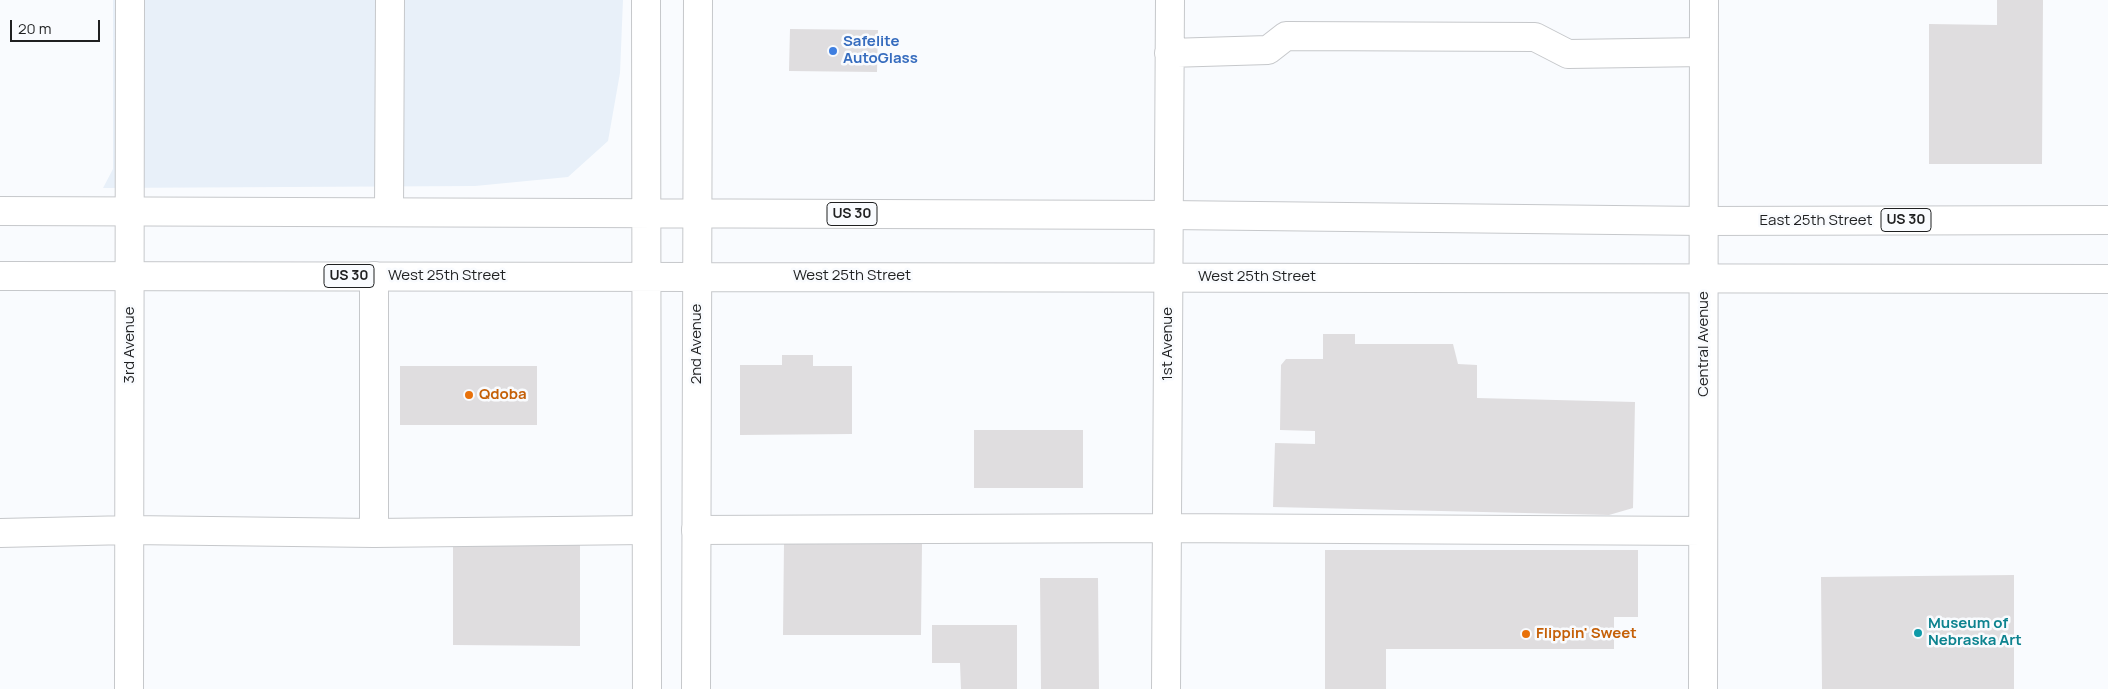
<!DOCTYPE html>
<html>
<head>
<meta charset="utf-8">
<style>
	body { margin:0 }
	#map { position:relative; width:2108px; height:689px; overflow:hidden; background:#f9fbfe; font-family:Manrope,sans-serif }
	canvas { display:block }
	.scale { position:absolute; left:10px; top:20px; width:90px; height:22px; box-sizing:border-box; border:2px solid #1f2021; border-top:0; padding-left:6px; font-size:15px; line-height:18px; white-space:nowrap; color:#1f2021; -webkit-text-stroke:4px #f9fbfe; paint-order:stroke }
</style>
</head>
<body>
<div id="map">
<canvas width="2108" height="689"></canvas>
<div class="scale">20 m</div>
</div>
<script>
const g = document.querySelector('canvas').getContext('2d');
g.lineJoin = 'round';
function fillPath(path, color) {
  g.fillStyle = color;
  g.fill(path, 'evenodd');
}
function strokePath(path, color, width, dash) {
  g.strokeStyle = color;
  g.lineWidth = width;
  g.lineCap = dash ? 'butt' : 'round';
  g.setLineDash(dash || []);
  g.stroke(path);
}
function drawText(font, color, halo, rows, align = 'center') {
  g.font = font + ' Manrope,sans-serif';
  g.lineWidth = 5;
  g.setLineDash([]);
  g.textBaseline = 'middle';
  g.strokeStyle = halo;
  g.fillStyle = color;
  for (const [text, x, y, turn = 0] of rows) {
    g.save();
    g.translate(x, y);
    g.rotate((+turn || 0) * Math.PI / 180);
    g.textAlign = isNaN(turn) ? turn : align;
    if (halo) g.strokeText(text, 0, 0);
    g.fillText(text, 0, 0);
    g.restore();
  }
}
fillPath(new Path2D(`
	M113,0H623L620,73L608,141L568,177L475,186L103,188L113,169Z`), '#e8f0f9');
fillPath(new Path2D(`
	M1997,0H2043L2042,164H1929V24L1997,25Z
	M790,29L878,30L877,72L789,71Z
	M1323,334H1355V344H1453L1458,364L1477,365V398L1635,402L1633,508L1609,515L1273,507L1275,443L1315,444V431L1280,430L1281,365L1286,359H1323Z
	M782,355H813V366H852V434L740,435V365H782Z
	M400,366H537V425H400Z
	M974,430H1083V488H974Z
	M453,541L580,542V646L453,645Z
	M784,543L922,544L921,635H783Z
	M1325,550H1638V617H1614V649H1386V689H1325Z
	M2014,575V689H1822L1821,577Z
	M1040,578H1098L1099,689H1041Z
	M932,625H1017V689H961L960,663H932Z`), '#dfdddf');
const minor = new Path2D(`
	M1169,53L1268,50L1286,36L1535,37L1568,54L1704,52
	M389,212L390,0
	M374,276V533
	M696,530L1167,528L1703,531
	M0,533L130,530L374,533L646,530
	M129,689L130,0
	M1166,689L1170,0
	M1703,689L1704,0`);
const major = new Path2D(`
	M646,0L647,689
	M0,211L1169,215L1703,221L2108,220
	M0,276L2108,279
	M696,689L698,0`);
strokePath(minor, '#c6c8cb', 30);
strokePath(major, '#c6c8cb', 30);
strokePath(minor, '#fff', 28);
strokePath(major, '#fff', 28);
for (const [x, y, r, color] of [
	[833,51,5,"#3f7fe0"],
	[469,395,5,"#e8710a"],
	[1918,633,5,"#0f9aa8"],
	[1526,634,5,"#e8710a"]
]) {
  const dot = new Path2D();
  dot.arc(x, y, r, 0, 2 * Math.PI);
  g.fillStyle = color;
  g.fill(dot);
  strokePath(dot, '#f9fbfe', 2);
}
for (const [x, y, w] of [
	[852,214,50],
	[1906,220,50],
	[349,276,50]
]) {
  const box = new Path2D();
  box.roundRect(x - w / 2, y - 11.5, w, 23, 4);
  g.fillStyle = '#f9fbfe';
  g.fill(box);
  strokePath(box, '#1f2021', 1);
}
drawText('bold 14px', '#1f2021', null, [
	["US 30",852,214],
	["US 30",1906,220],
	["US 30",349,276]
]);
drawText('bold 15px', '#366cbe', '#f9fbfe', [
	["Safelite",843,42],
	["AutoGlass",843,59]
], 'left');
drawText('15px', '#1f2021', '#f9fbfe', [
	["East 25th Street",1816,221],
	["West 25th Street",447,276],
	["West 25th Street",852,276],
	["West 25th Street",1257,277],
	["2nd Avenue",697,344,-90],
	["1st Avenue",1168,344,-90],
	["Central Avenue",1704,344,-90],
	["3rd Avenue",130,345,-90]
]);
drawText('bold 15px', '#c56008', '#f9fbfe', [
	["Qdoba",479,395],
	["Flippin' Sweet",1536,634]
], 'left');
drawText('bold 15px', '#0d838f', '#f9fbfe', [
	["Museum of",1928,624],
	["Nebraska Art",1928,641]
], 'left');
</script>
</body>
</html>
